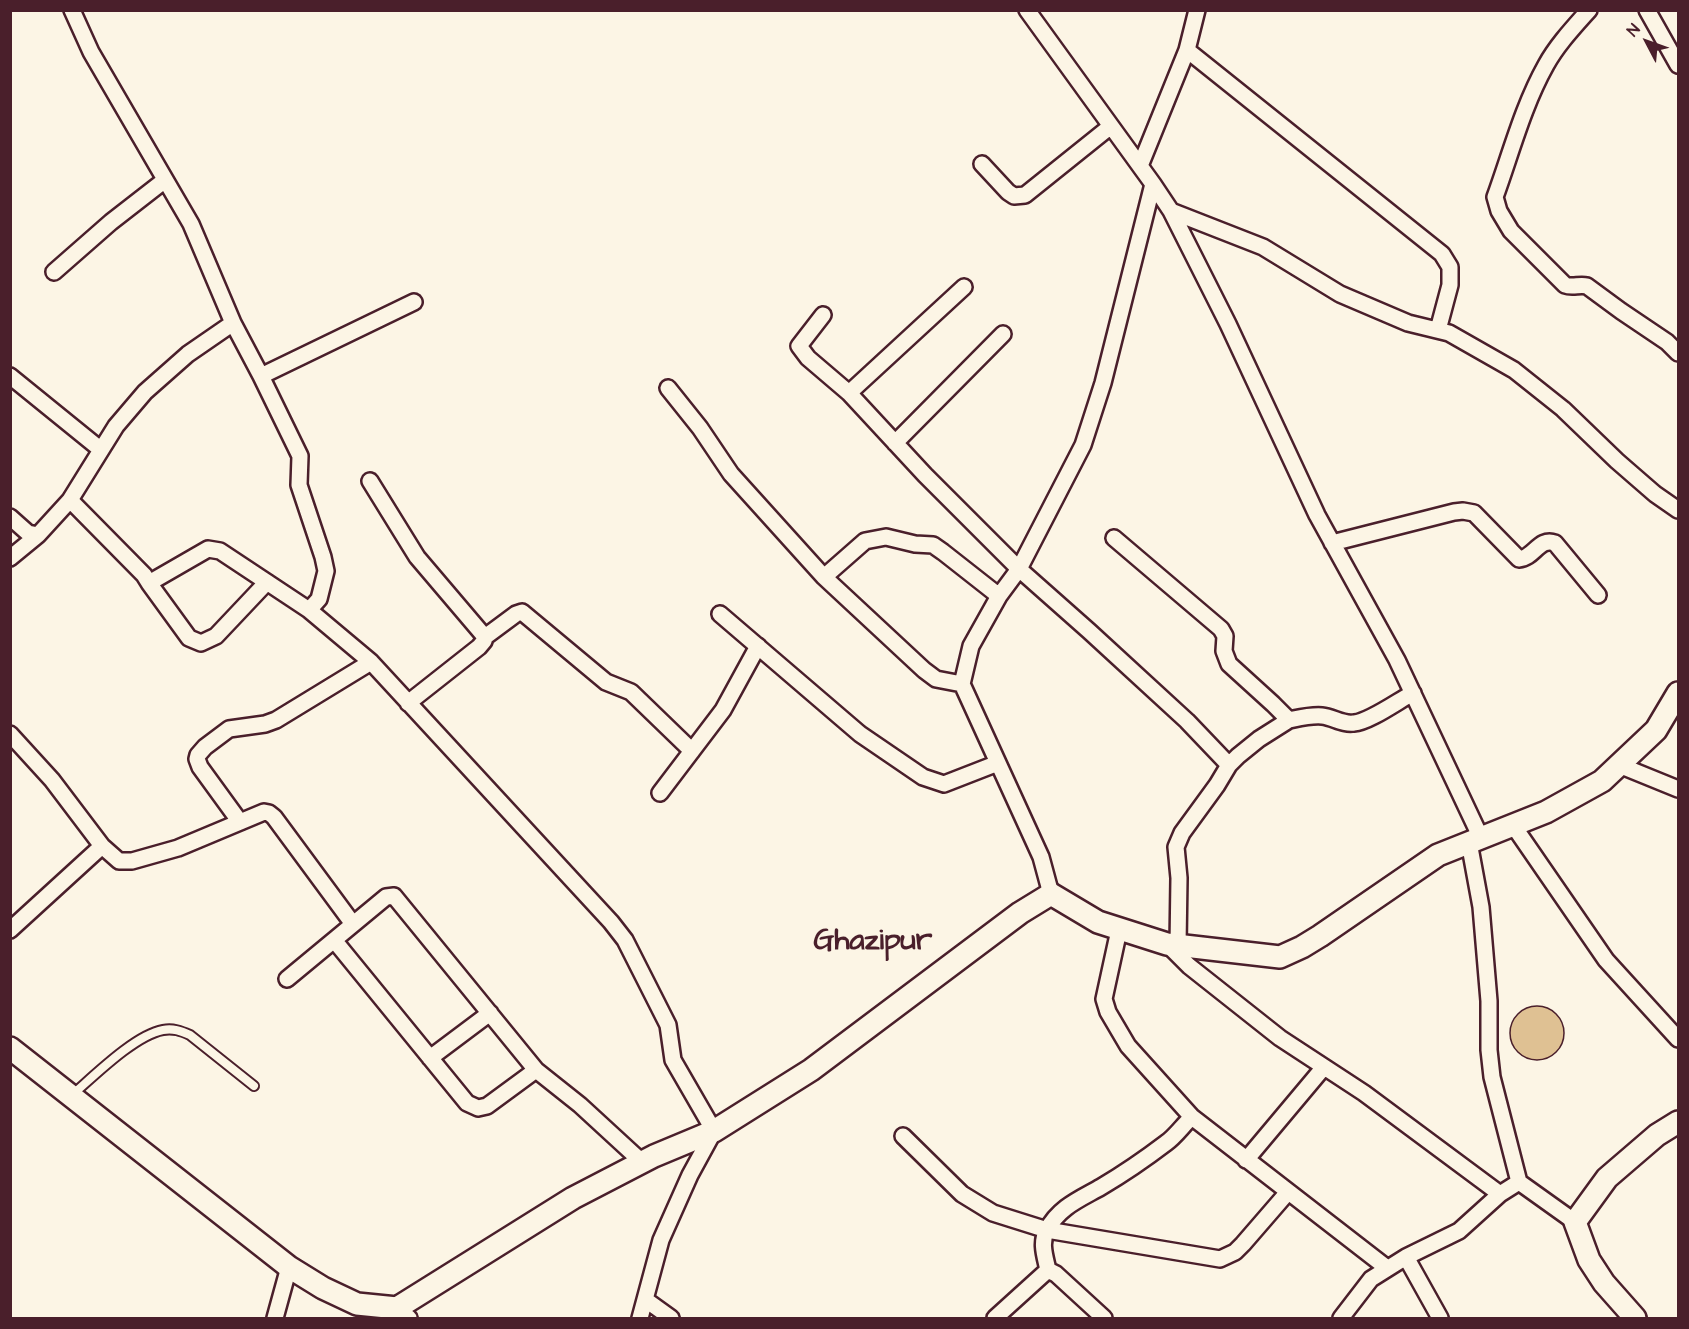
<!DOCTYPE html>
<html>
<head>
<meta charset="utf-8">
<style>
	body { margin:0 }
	#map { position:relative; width:1689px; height:1329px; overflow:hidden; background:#fcf5e5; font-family:"Architects Daughter",sans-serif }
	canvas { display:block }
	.frame { position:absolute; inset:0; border:12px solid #4a1f2b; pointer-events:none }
	.north { position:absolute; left:1617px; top:12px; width:60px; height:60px; -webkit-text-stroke:4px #fcf5e5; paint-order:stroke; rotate:311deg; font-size:16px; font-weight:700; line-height:24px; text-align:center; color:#4a1f2b }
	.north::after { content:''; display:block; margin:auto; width:21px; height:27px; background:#4a1f2b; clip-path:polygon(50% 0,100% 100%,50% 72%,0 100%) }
</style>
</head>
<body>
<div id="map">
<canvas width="1689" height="1329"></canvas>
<div class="frame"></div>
<div class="north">N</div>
</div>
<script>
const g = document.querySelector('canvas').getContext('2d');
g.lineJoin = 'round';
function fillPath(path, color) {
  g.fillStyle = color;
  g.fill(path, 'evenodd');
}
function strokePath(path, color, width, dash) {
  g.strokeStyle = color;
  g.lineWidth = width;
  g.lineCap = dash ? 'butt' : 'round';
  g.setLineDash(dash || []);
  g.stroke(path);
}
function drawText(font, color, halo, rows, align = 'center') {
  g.font = font + ' "Architects Daughter",sans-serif';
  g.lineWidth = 4.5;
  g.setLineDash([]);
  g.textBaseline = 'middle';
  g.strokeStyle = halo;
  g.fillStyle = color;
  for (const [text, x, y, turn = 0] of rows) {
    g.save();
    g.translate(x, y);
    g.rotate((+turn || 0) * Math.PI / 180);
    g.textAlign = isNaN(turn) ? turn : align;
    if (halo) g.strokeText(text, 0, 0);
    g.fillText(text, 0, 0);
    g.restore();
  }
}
const building = new Path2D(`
	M1510 1033a27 27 0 1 1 54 0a27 27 0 1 1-54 0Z`);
fillPath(building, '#dfc193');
strokePath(building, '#4a1f2b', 1.5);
const lane = new Path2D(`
	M72,1095C94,1076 135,1035 163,1030C173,1028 181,1031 190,1035L254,1086`);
const street = new Path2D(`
	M72,10L91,52L191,224L233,323
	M1027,10L1153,184L1103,383L1083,445L1019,569L999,596L971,646L962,684L1041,857L1051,894
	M1589,10C1573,28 1557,45 1546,65C1523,106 1511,153 1495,197L1499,211L1511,231L1565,285C1573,288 1579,284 1587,286L1621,311L1667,342L1678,353
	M1647,10L1678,65
	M1187,50L1442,254L1450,267V285L1438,330
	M982,164L1008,192L1014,196L1025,195L1111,126
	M1140,166L1187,50L1197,10
	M1153,184L1171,211L1228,324L1317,515L1397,660L1481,838
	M1171,211L1263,247L1340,294L1408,323L1449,333L1514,370L1563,409L1617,461L1655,494L1678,510
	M54,272L111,222L165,180
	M823,315L799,346L808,358L849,393L925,475L1019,569L1089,631L1187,721L1229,765
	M10,376L100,449
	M261,376L414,302
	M668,388L700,428L731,474L824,577L924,670L936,679L962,684
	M849,393L964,287
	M895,443L1003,334
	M370,481L417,557L485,637L484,641L479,647L408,703
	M70,500L116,426L145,392L188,354L233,323L261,376L300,456L299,485L323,557L326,571L319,599L309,610
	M10,517L28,533L38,535L70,500L144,575L149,583L208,549L220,551L309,610L371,662L611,922L625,940L668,1025L673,1060L714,1131L690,1175L661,1240L640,1318
	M1114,538L1221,629L1225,636L1224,651L1229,664L1273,704L1289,720L1259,739L1238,756L1229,765L1217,785L1182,833L1176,847L1179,878L1178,946
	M1332,543L1454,512L1463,511L1474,513L1519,559C1534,558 1539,537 1555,543L1598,595
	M10,558L38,535
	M824,577L865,541L886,537L915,544L933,545L943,552L999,596
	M149,583L189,638L201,643L216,636L267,582
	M720,614L860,734L923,777L944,784L998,763
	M485,637L516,614L522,612L606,682L631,692L692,751
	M1289,720C1299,718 1311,715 1322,716C1333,717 1343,725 1354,723C1369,722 1398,701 1413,693
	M10,734L52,780L102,846L119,861H132L178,848L264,812L269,813L274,817L353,924
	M1619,765L1678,789
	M660,793L723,710L758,646
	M240,822L200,767L197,759L198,755L205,747L229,729L265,724L276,720L371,662
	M1513,825L1606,960L1678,1039
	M1469,842L1481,907L1489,1001V1050L1492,1077L1519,1182
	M10,930L102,846
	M1119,930L1104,999L1108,1012L1128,1046L1192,1117L1387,1268
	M334,940L467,1103L478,1108L487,1106L536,1070
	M1167,944L1189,966L1280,1038L1364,1093L1500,1194L1519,1182L1575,1222
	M287,979L386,897L394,896L536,1070L580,1105L642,1162
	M430,1058L490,1013
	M903,1136L962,1194L993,1213L1047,1230L1220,1259L1235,1252L1243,1244L1288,1192
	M1246,1160L1324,1067
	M1406,1257L1440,1318
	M646,1300L671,1318
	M397,1308L409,1318
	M275,1318L289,1267
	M995,1318L1048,1270
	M1104,1318L1056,1274L1048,1270C1045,1256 1040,1243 1047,1230C1059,1207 1080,1199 1101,1187C1123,1174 1145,1159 1166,1143C1176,1136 1183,1125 1192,1117
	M1341,1318L1371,1279L1406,1257L1459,1231L1500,1194`);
const secondary = new Path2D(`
	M10,1048L289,1267L323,1288L357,1304L397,1308L573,1198L654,1156L714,1131L811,1070L1020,913L1051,894L1098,922L1167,944L1280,957L1302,947L1320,936L1438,855L1546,812L1602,781L1656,730L1678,693
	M1635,1318L1604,1283L1589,1260L1575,1222L1607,1178L1657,1135L1678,1122`);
strokePath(lane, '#4a1f2b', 12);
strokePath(street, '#4a1f2b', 20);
strokePath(secondary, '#4a1f2b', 26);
strokePath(lane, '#fcf5e5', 8);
strokePath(street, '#fcf5e5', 15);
strokePath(secondary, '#fcf5e5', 21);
drawText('bold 30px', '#4a1f2b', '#fcf5e5', [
	["Ghazipur",873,943]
]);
</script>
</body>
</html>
